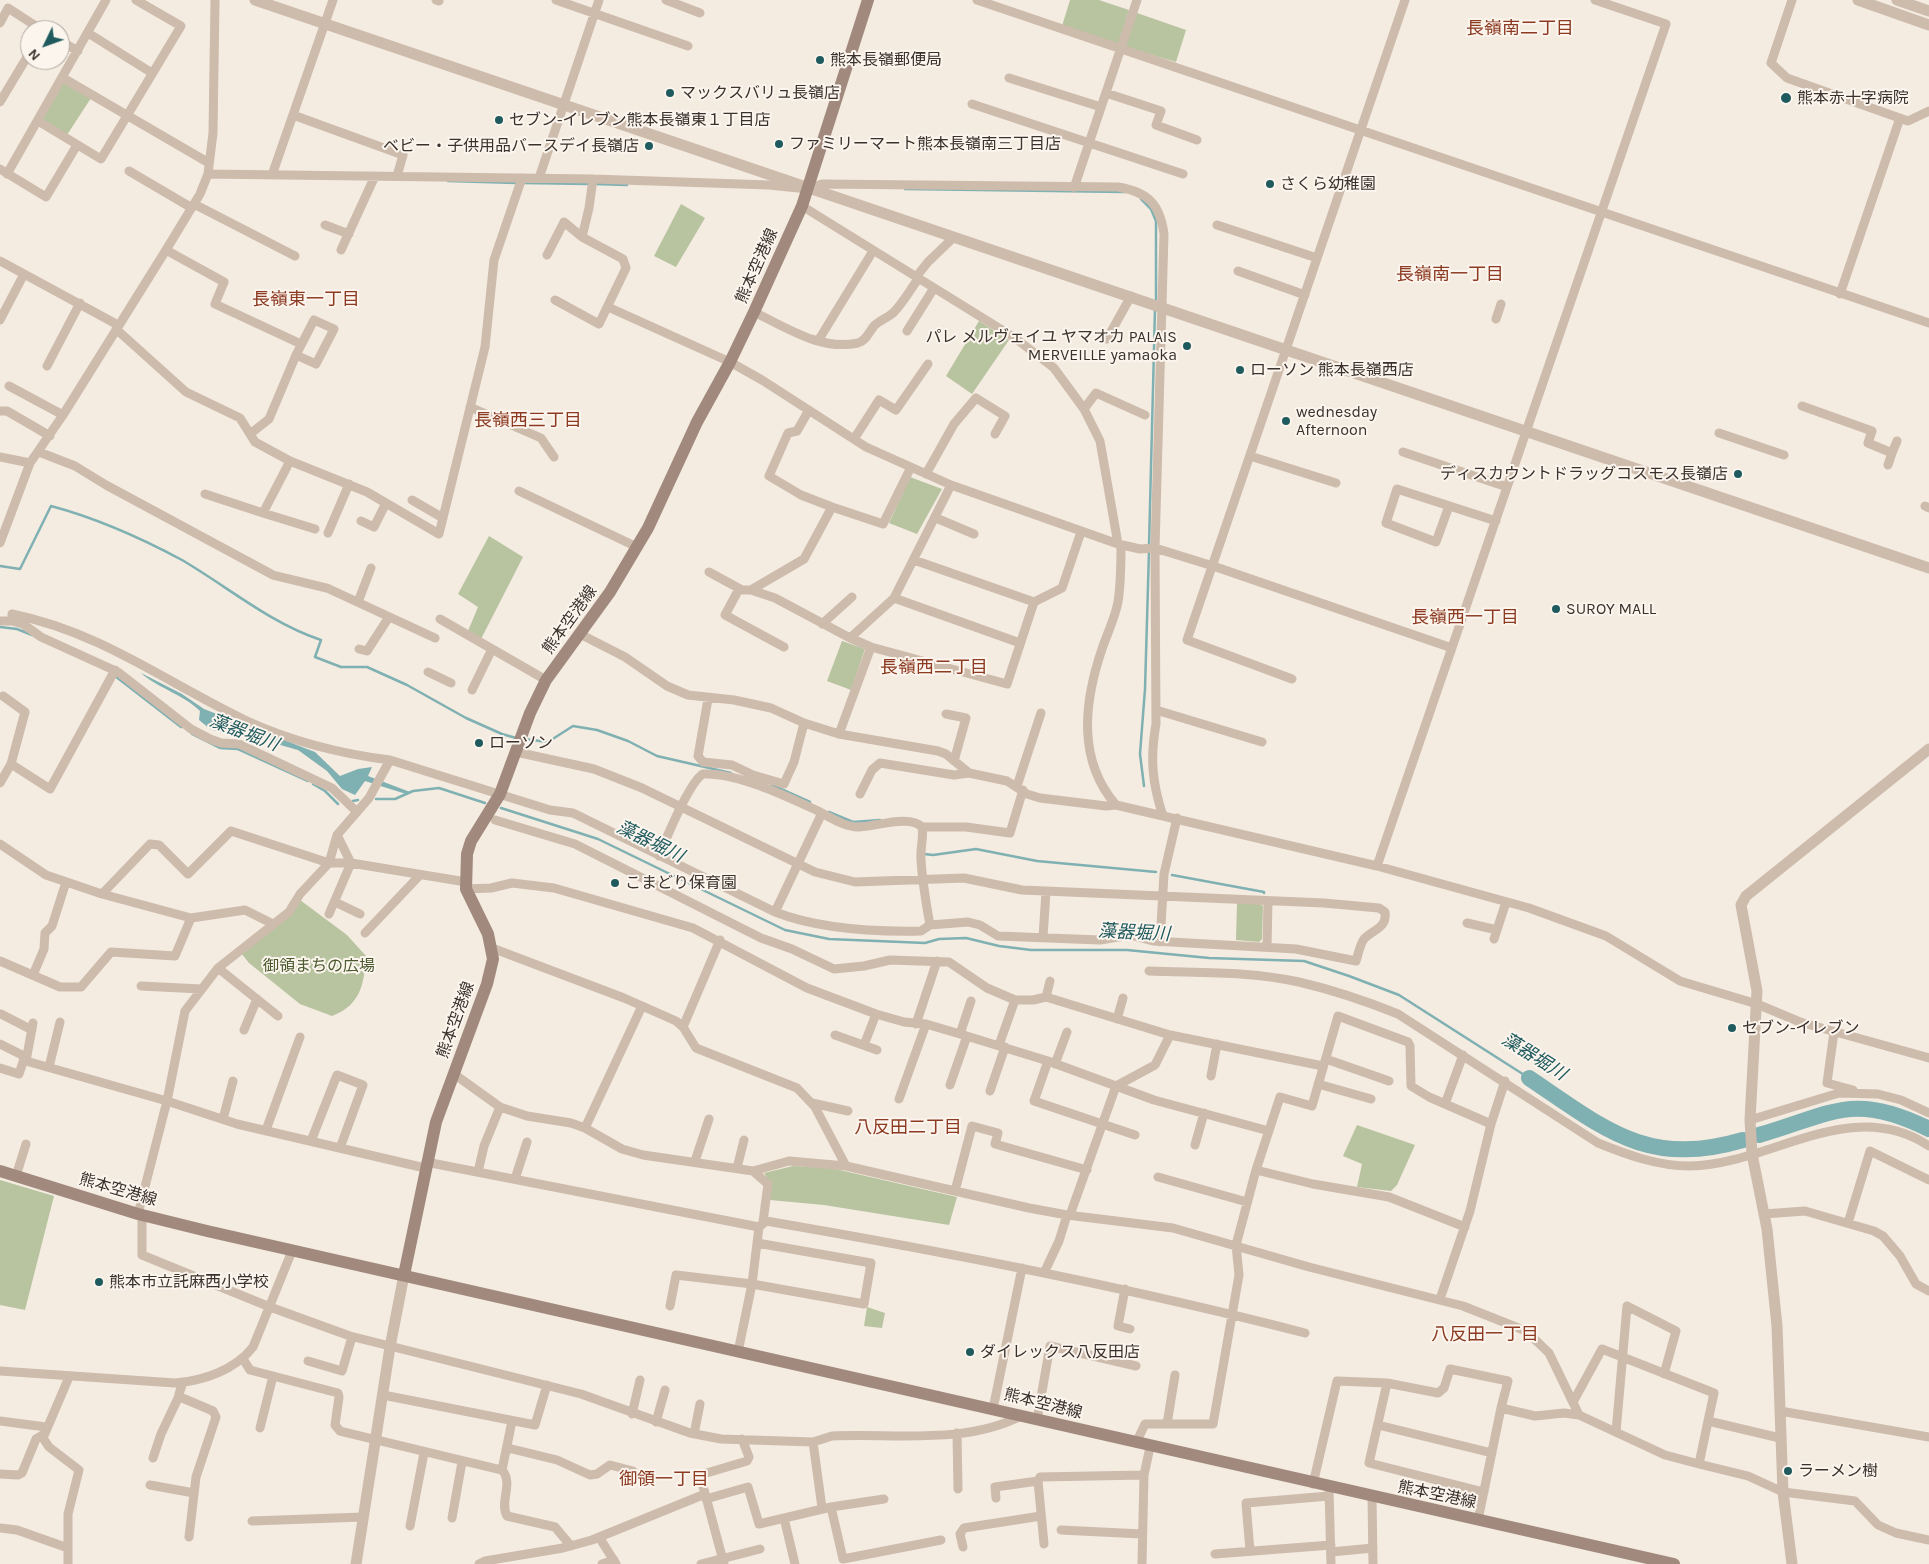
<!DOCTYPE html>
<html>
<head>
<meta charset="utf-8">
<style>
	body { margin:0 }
	#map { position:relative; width:1929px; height:1564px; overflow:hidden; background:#f4ebe1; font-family:Karla,sans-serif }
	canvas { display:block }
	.north { position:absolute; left:20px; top:20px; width:50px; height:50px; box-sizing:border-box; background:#fbf5ee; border:1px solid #aea6a0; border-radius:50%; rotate:228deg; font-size:14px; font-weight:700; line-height:20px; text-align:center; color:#3b302b }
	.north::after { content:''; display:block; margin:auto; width:18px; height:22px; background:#1f5a5e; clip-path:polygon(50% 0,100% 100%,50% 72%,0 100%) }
</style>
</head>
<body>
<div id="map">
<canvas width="1929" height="1564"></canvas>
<div class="north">N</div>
</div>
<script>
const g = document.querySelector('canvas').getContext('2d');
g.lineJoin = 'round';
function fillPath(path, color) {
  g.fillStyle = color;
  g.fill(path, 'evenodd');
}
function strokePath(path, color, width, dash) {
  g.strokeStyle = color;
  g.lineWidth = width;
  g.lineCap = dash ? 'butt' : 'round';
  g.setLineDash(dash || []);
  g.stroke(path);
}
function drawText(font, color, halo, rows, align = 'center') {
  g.font = font + ' Karla,"Noto Sans JP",sans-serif';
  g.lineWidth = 4;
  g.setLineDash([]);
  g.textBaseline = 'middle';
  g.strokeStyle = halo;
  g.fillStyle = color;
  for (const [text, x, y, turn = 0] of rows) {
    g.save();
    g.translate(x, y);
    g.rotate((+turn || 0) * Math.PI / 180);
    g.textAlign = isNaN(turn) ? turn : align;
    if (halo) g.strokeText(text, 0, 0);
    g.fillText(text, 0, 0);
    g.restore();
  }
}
fillPath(new Path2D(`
	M1070,0H1099L1129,10L1118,45L1062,26Z
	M1137,13L1186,30L1176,62L1125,47Z
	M63,78L93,95L65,138L38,121Z
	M681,204L705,218L676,267L654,256Z
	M979,321L1009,340L972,394L946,376Z
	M910,477L942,489L917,534L889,523Z
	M489,536L523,557L481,639L468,631L478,607L458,594Z
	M842,641L865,649L851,690L827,681Z
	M300,900L347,935L366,956C364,984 361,1005 332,1016L300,1004L249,963L241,953Z
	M1237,903L1260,904L1263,906L1262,939L1259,942L1236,940Z
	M1357,1125L1415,1145L1397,1185L1391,1191L1357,1187L1362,1164L1343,1156Z
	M793,1166L831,1168L957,1197L949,1225L824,1205L770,1200L771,1184L764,1173Z
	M0,1180L54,1196L25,1310L0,1305Z
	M867,1307L885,1313L882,1328L864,1326Z`), '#b8c4a0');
fillPath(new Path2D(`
	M141,673L182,694L204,709L315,752L340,776L358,769L372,767L368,776L410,792L406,794L365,781L355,795L342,789L327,771L298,750L277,744L240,724H232L224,733L210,729L199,720L200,711C183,694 159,689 141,673Z`), '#7fb0b2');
strokePath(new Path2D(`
	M448,181L517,183
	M523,183L590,184
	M595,184L627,185
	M905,189L1125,192
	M1141,199L1151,209L1156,221V301
	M1149,546L1155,309
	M0,566L20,569L51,506C96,518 141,538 182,560C228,587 270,623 321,640L315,657L341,667H367L407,685L466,718L502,734L516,738
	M0,627L17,629L32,635
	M115,676L181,727
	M192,734L220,748L238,749L308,781
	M524,739L548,742L573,726L597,730L628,741L657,756L731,773
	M313,784L325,791L338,804
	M772,785L810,802
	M1144,786L1140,754L1145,689L1149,551
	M376,799H395L413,791L439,788L485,803
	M353,801L358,800
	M501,808L598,839L785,930L829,939L925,943L939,939L966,938L999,946L1031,950H1127L1209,958L1304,961L1349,976L1399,995L1529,1078
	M829,812L853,822L880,820
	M924,854L933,855L976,849L1037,861L1156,872
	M1172,875L1264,892V893`), '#7fb0b2', 2.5);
strokePath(new Path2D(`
	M1529,1078C1605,1129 1647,1168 1743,1140
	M1759,1135C1832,1114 1853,1091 1929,1129`), '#7fb0b2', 16);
strokePath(new Path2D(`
	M436,0L439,1
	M556,0L688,46
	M666,0L700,13
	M977,0L1929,323
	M1792,0L1771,63L1787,78L1908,121L1929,111
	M0,23L8,8L42,30
	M88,33L152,73
	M60,41L78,51
	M63,78L209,163
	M1009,78L1101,107
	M1106,93L1161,111L1156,125L1197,140
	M0,102L30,52
	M972,104L1183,174
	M293,115L403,155L397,176
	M38,121L101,159L181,26L136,0
	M0,169L46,197L77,145
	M129,171L192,208
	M7,174L106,0
	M208,174L593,179L769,185L808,189L822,184L1118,187C1148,192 1160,204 1164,234L1155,548L1156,724C1150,758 1152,783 1163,816
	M272,175L333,0
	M539,178L599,0
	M1074,188L1137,0
	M194,204L295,256
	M802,206L1015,338L1054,368L1084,409L1100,441L1118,544
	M325,225L349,234
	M1217,225L1317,258
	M166,250L224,282L215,304L301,344
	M341,250L375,176
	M547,255L564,222L582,237
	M0,261L118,325
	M1238,271L1305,295
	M916,277L928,262L954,237
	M1840,294L1900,118
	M555,300L599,324L626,268L623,259L582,237L589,208L593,179
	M608,307L730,362L762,380L866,447L951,485L1118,544L1140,549L1155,548L1213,566L1452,648
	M754,312C787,328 821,351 858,343C866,341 869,332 874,326C879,321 887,318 893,313C903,303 910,290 918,279
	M1496,319L1501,304
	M0,320L24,274
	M116,329L186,392L240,418L255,442L290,461L367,492L439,534L485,347L494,260L522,178
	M907,331L934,288
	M1107,339L1131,296
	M818,341L873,251
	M47,366L80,303
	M9,386L63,415
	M1802,406L1872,431L1868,443L1892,453L1888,465
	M470,407L541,438L554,457
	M1084,409L1096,393L1145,415
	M809,410L797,431L788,433L769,476L801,495L832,507
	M0,411H7L50,436
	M1719,433L1784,455
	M250,434L269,419L296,355L316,364L334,329L314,320L296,355
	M854,439L879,400L896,410L928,364
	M39,452L75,466L106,485L273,575L327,588L435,638
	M1403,452L1507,487
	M1892,453L1897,441
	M1250,456L1336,483
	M0,457L30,463
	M926,474L954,424L976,398L1005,416L995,434
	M519,491L637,547
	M205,494L263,513L290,461
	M412,500L443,518
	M1449,506L1436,542L1386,523L1397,489L1496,521
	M1925,506L1929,508
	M263,513L315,529
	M936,518L974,534
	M361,521L374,527L386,503
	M328,533L349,484
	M0,543L30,463L63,415L166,250L200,194L208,174L213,133L215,0
	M914,560L1034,602
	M709,572L742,590H751L775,598L850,638
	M739,589L725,615L784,647
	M751,590L804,559L832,507L883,524L911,467
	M894,598L951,485
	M358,602L371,568
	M440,619L546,680
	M0,621H12V614C101,632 167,683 247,721C291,741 342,754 390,760L550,810L573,813L775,912C819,929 874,932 921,931L930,925L968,922L980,925L998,936L1100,940L1130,935L1153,941L1296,949L1356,961C1358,955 1360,944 1364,939C1373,929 1387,929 1385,912L1379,908L1324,903L1022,890L964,878L855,882L815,872L642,788L594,769L516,752
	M12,621L23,624L41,637L118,672L191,729L210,739L221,743L239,744L332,788L357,812
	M822,624L852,597
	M580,634L625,657L667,686L688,695L734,700L771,708L804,723L839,734L938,751L946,754L969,773L1007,781L1027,794L1040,798L1106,806L1116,805L1377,866L1529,908L1606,936L1680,981L1757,1004L1800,1022L1929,1058
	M871,647L850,638L894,598L1020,643
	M359,649L367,651L389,617
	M428,672L451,683
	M1292,679L1187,640L1405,0
	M472,690L492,649
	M708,699L698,756L703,762L732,765L753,775L784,784L794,762L804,723
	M1156,710L1262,742
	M946,714L966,718L954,761
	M839,734L871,647L1007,684L1034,602L1062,588L1081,532
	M11,764L50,789L115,670
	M0,783L11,764L25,712L3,696
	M1017,786L1041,713
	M860,794L872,770L880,763L954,775L969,773
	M1116,805C1077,760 1084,702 1102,649C1107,634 1115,618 1118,602C1121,583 1121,563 1121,545
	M495,820L575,844L761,938L792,949L834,969L864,966L890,960L949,962L987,988L1015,1000
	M922,827H966L1010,833L1023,790
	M0,844L46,875L102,894L191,918L245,910L273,924
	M659,856C666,839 689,782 703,774C736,772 786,796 816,810C828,816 844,827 858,827C875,827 909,814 922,827C924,838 920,848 921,859C922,881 926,903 930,925
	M1377,866L1666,24L1595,0
	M466,889L491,888L512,883L554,888L693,928L807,988L876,1014L904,1022L926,1024L960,1034L1048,1061L1154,1100L1269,1131
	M102,894L150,844L159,845L188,874L231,831L329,863H351L466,882
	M335,902L360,914
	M775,912L822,813
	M329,914L351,863L337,835
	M1467,923L1497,930
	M365,933L420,875
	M1043,937L1046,892
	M1494,939L1506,902
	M1160,942L1164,874L1177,818
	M1267,947L1268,901
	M492,948L624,998L676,1021L683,1027L696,1048L797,1088L815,1107L846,1166L1029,1208L1067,1215L1173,1228L1309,1267L1463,1306L1526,1331L1549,1353L1579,1415
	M0,961L60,987H81L111,952L175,956L191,918
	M218,968L278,1016
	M1149,971C1199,973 1251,971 1299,982C1333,990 1366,1001 1398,1014L1598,1143C1628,1155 1657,1166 1690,1166C1770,1165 1851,1094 1929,1146
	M33,975L44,949L45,933L52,926L66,882
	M141,986L201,989
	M1046,997L1050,981
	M1,1014L32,1030
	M1117,1019L1123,998
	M916,1024L937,961
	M683,1027L720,940
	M244,1030L257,999
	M1834,1032L1827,1083L1853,1090
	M960,1034L971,1001
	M835,1035L877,1050
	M0,1044L22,1055L26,1061L167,1101L237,1124L425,1168
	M864,1045L876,1014
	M999,1045L1015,1000H1033L1046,997L1170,1035
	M1326,1059L1389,1081
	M26,1061L33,1023
	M1048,1061L1034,1101L1135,1135
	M1055,1064L1067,1032
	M49,1067L60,1022
	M0,1068L19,1074L24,1059
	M454,1074L500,1107L527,1116L571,1123L585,1128L622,1149L643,1155L753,1171L789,1161L846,1166
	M1211,1076L1217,1044
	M1318,1084L1371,1099
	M950,1085L967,1036
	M990,1091L1005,1047
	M899,1099L926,1024
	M812,1103L848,1111
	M1445,1104L1463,1055
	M223,1119L233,1081
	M1750,1120L1839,1093L1878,1094L1901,1100L1929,1113
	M585,1128L642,1006
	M266,1130L300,1037
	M311,1141L337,1075L363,1085L340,1148
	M1195,1145L1204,1113
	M695,1161L709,1119
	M426,1162L759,1227
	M737,1168L744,1140
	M1256,1170L1313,1184L1389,1197L1465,1227
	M753,1171L768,1184L763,1222
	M478,1172L484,1146L500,1107
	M16,1176L26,1144
	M1158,1177L1247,1202
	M515,1179L527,1142
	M955,1191L972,1126L998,1133L995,1144L1087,1170
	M138,1214L167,1101L185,1011L218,968L289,912L300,894L329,863L337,835L369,798L390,760
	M1764,1214L1805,1211L1874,1231L1883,1236L1900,1256L1916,1284L1929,1291
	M142,1215V1255L270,1307L350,1336L581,1394L690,1433L721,1439L813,1442L832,1436C894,1433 964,1445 1021,1416
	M1070,1215L1116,1086L1155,1065L1170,1035L1323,1066
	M1848,1223L1870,1151L1929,1180
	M1044,1273L1059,1241L1067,1215
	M1125,1289L1118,1326L1130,1329
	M1440,1299L1470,1211L1491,1124L1505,1081
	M670,1306L676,1275L752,1284L864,1304L871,1263L757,1243
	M738,1352L752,1284L759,1227L766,1221C947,1252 1128,1287 1305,1333
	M243,1359L250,1370L338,1393L339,1397L335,1425L340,1431L502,1470C514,1483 499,1502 507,1516L555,1527L571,1546
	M308,1361L342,1371L352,1337
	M0,1371L175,1383C203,1381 235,1370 253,1347L292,1251
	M183,1382L179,1394L180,1397L213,1411L216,1417L196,1477L189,1537
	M1387,1383L1369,1463L1484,1492
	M383,1395L535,1425L547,1385
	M1573,1402L1602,1349L1714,1393L1708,1421
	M993,1409L1022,1268
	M1780,1411L1929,1437
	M632,1414L640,1380
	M1037,1420L1050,1346L1136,1366
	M0,1421L46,1427
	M656,1422L665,1390
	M1167,1424L1175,1375
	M1378,1425L1492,1453
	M260,1428L273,1376
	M1616,1432L1627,1306L1676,1331L1664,1374
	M957,1433L958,1489
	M694,1434L700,1404
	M813,1442L822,1508
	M1136,1443L1145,1424H1213L1239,1275L1236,1245L1256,1170L1280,1097L1312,1106L1338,1016L1408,1042L1410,1046L1411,1086L1429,1097L1491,1124
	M508,1448L557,1460L590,1475L597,1474L610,1465L633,1471
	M153,1458L161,1434L179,1396
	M1699,1464L1748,1476L1783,1492L1855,1501L1878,1525L1896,1533L1929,1540
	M502,1470L512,1421
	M0,1474L18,1475L22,1473L36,1439L43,1435
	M1313,1484L1337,1381L1387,1383L1438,1393L1444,1388L1450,1369L1508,1381L1501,1408
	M150,1485L194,1493
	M1329,1490L1331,1564
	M1372,1497L1373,1564
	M996,1498L995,1487L1038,1481
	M706,1499L748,1487L759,1524L831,1507L843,1559L941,1540
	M831,1507L884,1499
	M452,1518L462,1462
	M784,1518L795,1564
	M1478,1520L1501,1408L1535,1416L1564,1413L1579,1415L1665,1455L1699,1464L1708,1421L1780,1438
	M252,1521L363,1517
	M410,1526L424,1453
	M0,1528L17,1530L68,1548
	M1061,1530L1142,1534
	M599,1537L616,1564
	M1044,1544L1038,1481L1040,1477L1144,1475
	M963,1547L960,1534L964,1528L1041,1516
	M1250,1551L1246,1503L1329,1496
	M1331,1552L1373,1548
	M1215,1554L1331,1545
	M68,1564V1514L79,1470L49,1447L43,1438L69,1377
	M479,1564L485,1561L563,1548L592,1540L705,1494
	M602,1564L614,1560
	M701,1564L760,1549
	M724,1564L700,1475L747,1461L749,1457L742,1439
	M1142,1564L1144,1475L1150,1447`), '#cdbbac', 9);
strokePath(new Path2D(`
	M255,0L1929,568
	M1858,0L1929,25
	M1897,0L1929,11
	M356,1564L390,1347L404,1275
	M1792,1564L1783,1492L1777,1326L1767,1229L1752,1154L1750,1120L1757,991L1741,905L1746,896L1929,749`), '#cdbbac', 11);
strokePath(new Path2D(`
	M0,1171L138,1214L207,1231C696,1340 1185,1455 1674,1564
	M404,1275L436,1122L487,984L493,959L488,934L466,889L467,854L471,841L500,794L530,713L546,680L610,592L648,528L697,422L730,362L754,312L802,206L868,0`), '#a18a7d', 12);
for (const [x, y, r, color] of [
	[820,60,5,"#1f5a5e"],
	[670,93,5,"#1f5a5e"],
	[1786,98,6,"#1f5a5e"],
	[499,120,5,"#1f5a5e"],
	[779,144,5,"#1f5a5e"],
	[649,146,5,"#1f5a5e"],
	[1270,184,5,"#1f5a5e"],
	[1187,346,5,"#1f5a5e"],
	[1240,370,5,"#1f5a5e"],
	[1286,421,5,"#1f5a5e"],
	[1738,474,5,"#1f5a5e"],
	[1556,609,5,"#1f5a5e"],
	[479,743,5,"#1f5a5e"],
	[615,883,5,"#1f5a5e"],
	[1732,1028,5,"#1f5a5e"],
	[99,1282,5,"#1f5a5e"],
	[970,1352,5,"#1f5a5e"],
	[1788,1471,5,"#1f5a5e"]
]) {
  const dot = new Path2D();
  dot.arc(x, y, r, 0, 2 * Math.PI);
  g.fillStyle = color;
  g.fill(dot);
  strokePath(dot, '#fbf5ee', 2);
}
drawText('16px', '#3b302b', '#fbf5ee', [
	["熊本長嶺郵便局",830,60],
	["マックスバリュ長嶺店",680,93],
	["熊本赤十字病院",1797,98],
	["セブン-イレブン熊本長嶺東１丁目店",509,120],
	["ファミリーマート熊本長嶺南三丁目店",789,144],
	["ベビー・子供用品バースデイ長嶺店",639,146,"right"],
	["さくら幼稚園",1280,184],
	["パレ メルヴェイユ ヤマオカ PALAIS",1177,337,"right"],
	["MERVEILLE yamaoka",1177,355,"right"],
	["ローソン 熊本長嶺西店",1250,370],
	["wednesday",1296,412],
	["Afternoon",1296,430],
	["ディスカウントドラッグコスモス長嶺店",1728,474,"right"],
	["SUROY MALL",1566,609],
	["ローソン",489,743],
	["こまどり保育園",625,883],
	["セブン-イレブン",1742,1028],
	["熊本市立託麻西小学校",109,1282],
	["ダイレックス八反田店",980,1352],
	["ラーメン樹",1798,1471]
], 'left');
drawText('16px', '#3b302b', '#fbf5ee', [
	["熊本空港線",757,266,-66],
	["熊本空港線",570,620,-54],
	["熊本空港線",456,1020,-70],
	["熊本空港線",118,1190,16],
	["熊本空港線",1043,1404,14],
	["熊本空港線",1437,1495,12]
]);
drawText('16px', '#4a5a2e', '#fbf5ee', [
	["御領まちの広場",319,966]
]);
drawText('18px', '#8c3b22', '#fbf5ee', [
	["長嶺南二丁目",1520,29],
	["長嶺南一丁目",1450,275],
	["長嶺東一丁目",306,300],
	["長嶺西三丁目",528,421],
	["長嶺西一丁目",1465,618],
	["長嶺西二丁目",934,668],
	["八反田二丁目",908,1128],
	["八反田一丁目",1485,1335],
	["御領一丁目",664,1480]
]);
drawText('italic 18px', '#1f5a5e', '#fbf5ee', [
	["藻器堀川",244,733,21],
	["藻器堀川",650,842,26],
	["藻器堀川",1134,933,3],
	["藻器堀川",1534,1057,32]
]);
</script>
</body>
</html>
